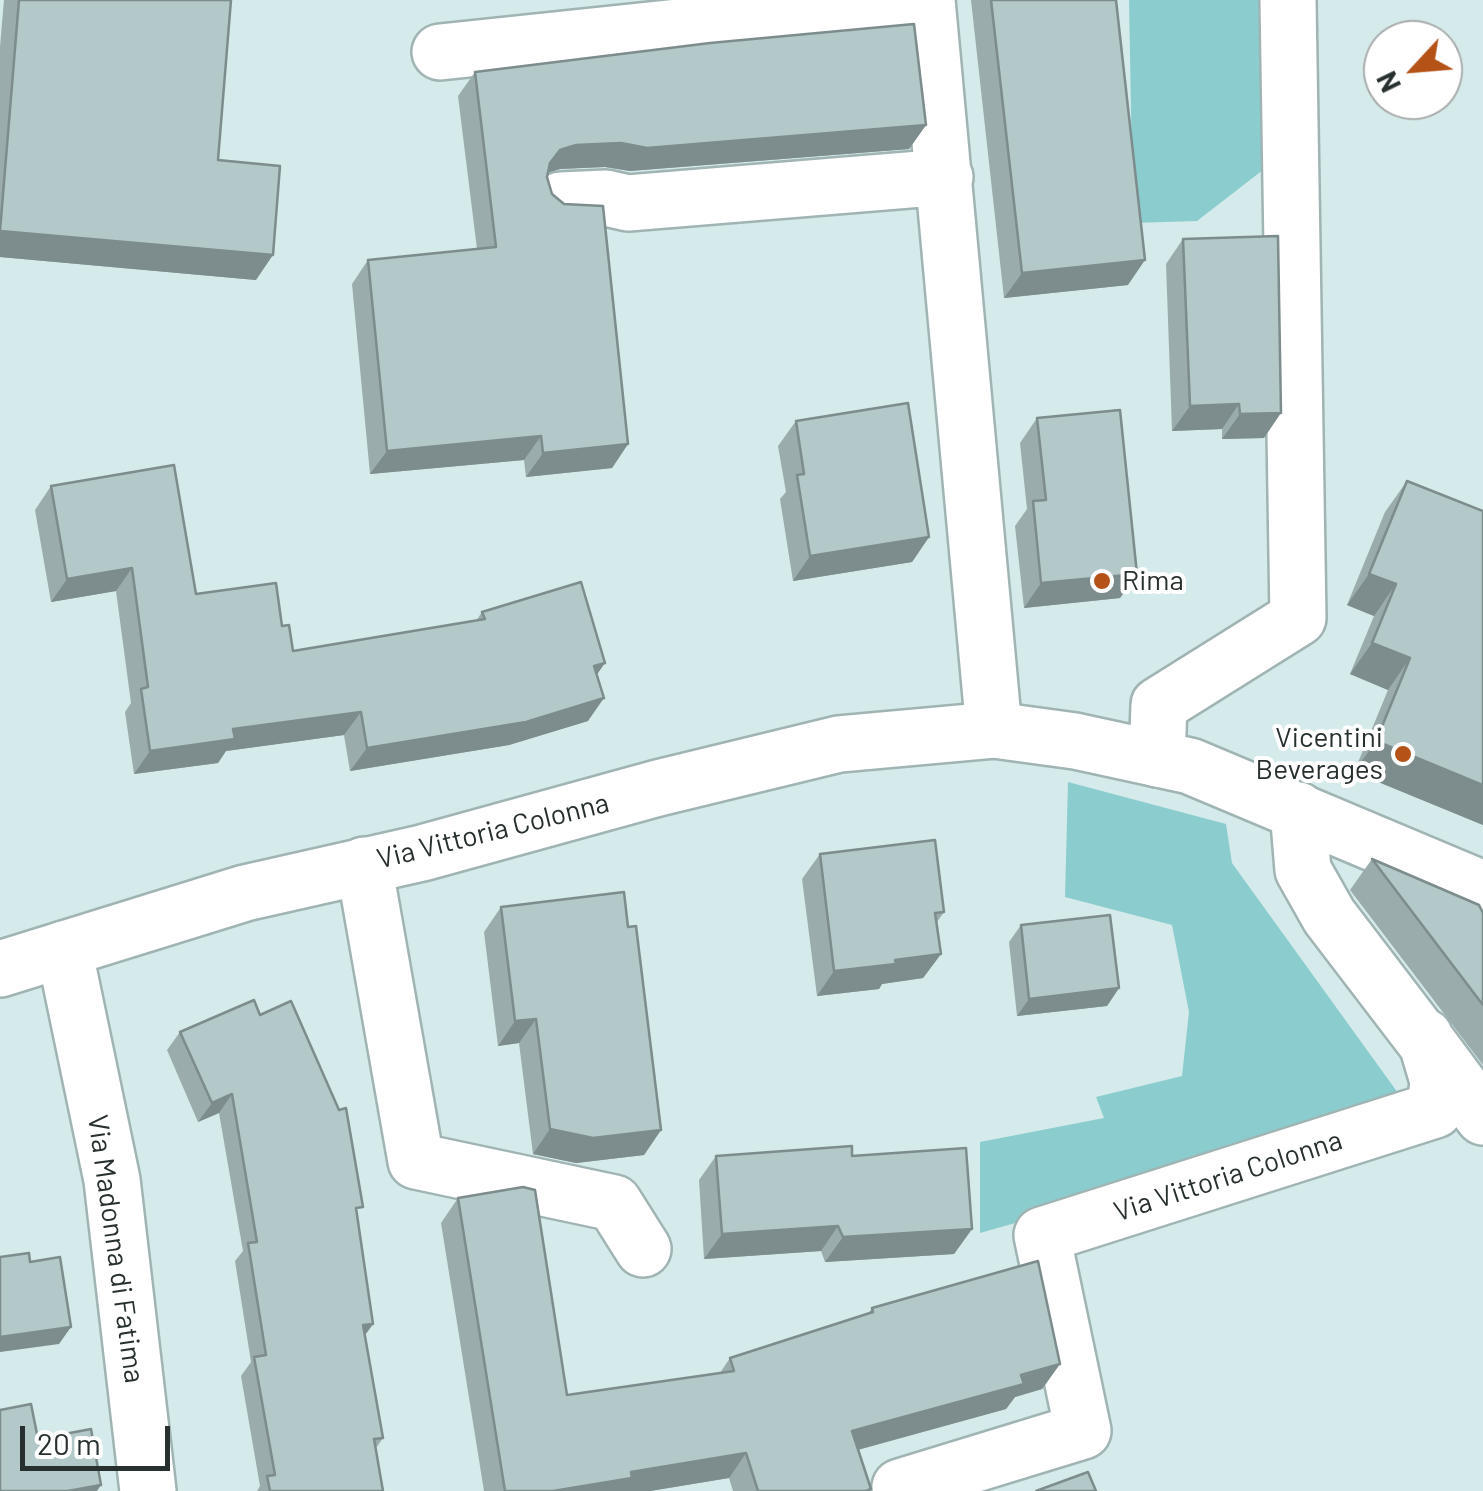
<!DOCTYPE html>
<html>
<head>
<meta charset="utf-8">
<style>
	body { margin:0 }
	#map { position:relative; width:1483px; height:1491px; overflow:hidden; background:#d5eaea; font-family:Barlow,sans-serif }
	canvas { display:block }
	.north { position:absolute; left:1363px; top:20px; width:100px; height:100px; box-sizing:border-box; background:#fff; border:2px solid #a9acac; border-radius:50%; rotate:244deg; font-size:28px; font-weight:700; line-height:40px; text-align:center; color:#27302f }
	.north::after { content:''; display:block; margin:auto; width:35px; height:45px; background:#b45217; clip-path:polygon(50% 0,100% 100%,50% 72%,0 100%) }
	.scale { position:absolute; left:20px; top:1426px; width:150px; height:45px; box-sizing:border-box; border:5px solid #27302f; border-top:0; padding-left:12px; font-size:30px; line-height:35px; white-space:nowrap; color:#27302f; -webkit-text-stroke:8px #fff; paint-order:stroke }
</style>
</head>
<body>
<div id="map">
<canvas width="1483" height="1491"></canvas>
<div class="north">N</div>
<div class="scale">20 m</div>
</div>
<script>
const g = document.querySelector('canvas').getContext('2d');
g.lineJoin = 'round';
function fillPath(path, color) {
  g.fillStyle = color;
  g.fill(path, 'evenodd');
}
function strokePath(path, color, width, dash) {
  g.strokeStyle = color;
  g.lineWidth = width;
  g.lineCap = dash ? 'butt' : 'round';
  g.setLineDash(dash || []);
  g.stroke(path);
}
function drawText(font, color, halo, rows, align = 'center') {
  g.font = font + ' Barlow,sans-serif';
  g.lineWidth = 8;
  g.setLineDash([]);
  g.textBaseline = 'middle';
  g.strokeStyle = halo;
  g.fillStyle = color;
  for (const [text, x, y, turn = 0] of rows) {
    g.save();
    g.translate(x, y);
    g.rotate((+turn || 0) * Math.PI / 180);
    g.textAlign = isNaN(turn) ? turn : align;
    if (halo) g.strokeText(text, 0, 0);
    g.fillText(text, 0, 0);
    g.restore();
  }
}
fillPath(new Path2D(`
	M1129,0H1278L1281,156L1197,221L1133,223Z
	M1068,782L1226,824L1232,863L1411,1111L980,1233V1142L1104,1118L1096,1097L1182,1076L1189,1012L1172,925L1065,897Z`), '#8bcdce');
const minor = new Path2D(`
	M927,0L994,730
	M440,52L927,1
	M561,200L606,198L628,203L945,177
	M1157,759L1159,705L1298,618L1288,0
	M1298,810L1303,870L1329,916L1426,1043
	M364,865L416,1161L614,1203L643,1249
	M64,949L112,1180L148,1491
	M1429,1044L1483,1117
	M901,1491L900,1487L1083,1431L1042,1235L1435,1110L1438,1081L1425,1037`);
const major = new Path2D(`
	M0,969L245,893L422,853L658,788L839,744L994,730L1075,741L1190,766L1483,889`);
strokePath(minor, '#a0b4b4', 60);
strokePath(major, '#a0b4b4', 60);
strokePath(minor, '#fff', 55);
strokePath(major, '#fff', 55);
fillPath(new Path2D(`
	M4,0H231L218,160L256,280L0,257V47Z
	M971,0H1116L1128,285L1004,298Z
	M475,72L926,125L909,149L630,171L605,167L560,169L547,173V177L628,444L612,468L526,477L524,460L370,474L352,284L368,260L477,249L458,96Z
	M1183,239L1264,438L1222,439V429L1172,431L1166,264Z
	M1037,418L1137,574L1120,598L1024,608L1015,526L1027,509L1020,443Z
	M796,421L929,537L912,562L793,581L780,499L786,492L778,446Z
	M1407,481L1483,511V825L1354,772L1388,690L1350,674L1374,616L1347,605L1385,512Z
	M51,486L196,594L282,626L293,651L476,621L482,612L597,675L588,721L509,745L350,771L344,735L226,751L218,763L134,774L125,712L131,703L116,591L51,602L35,510Z
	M820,854L944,912L937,922L941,954L923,978L882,984L879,989L817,996L802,879Z
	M1372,859L1483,913V1065L1350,890Z
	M501,907L628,927L661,1130L644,1155L576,1163L533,1154L519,1043L498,1046L484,932Z
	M1021,925L1119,988L1107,1006L1017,1016L1009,942Z
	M180,1032L357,1216L373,1324L365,1335L383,1438L376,1448L383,1491H257L260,1486L241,1376L251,1362L235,1261L243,1251L219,1113L198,1122L167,1050Z
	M716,1156H852L972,1229L954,1254L825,1262L821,1251L704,1259L699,1180Z
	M458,1198L567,1395L720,1373L730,1358L868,1314L872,1308L1060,1364L1042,1389L1015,1397L1006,1409L858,1450L871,1489L870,1491H733L729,1478L650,1491H484L441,1223Z`), '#9aacac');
fillPath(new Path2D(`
	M926,125L909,149L630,171L605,167L560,169L543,174L550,163L560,150L576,145Z
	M0,231L273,255L256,280L0,257Z
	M1145,260L1128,285L1004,298L1022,273Z
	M1239,404L1222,429L1172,431L1190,406Z
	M1281,413L1264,438L1222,439L1240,414Z
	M541,436L524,460L370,474L387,451Z
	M628,444L612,468L526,477L543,453Z
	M929,537L912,562L793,581L810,556Z
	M132,568L116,591L51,602L67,579Z
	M1137,574L1120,598L1024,608L1041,583Z
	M1369,574L1396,584L1374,616L1347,605Z
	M1372,643L1410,658L1388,690L1350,674Z
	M605,663L589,686L594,666Z
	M604,698L588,721L509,745L350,771L367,748Z
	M361,712L344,735L226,751L218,763L134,774L150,751L233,729Z
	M1376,741L1483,785V825L1354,772Z
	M941,954L923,978L882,984L879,989L817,996L834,971L895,960Z
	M1119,988L1107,1006L1017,1016L1029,999Z
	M536,1019L519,1043L498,1046L515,1021Z
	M232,1094L219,1113L198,1122L212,1103Z
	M550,1129L661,1130L644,1155L576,1163L533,1154Z
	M838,1226L821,1251L704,1259L722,1234Z
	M972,1229L954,1254L825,1262L843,1237Z
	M373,1324L360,1342L363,1325Z
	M71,1327L59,1344L0,1352V1337Z
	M1060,1364L1042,1389L1015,1397L1006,1409L835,1456L852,1431Z
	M746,1453L729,1478L650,1491H553L631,1472Z
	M101,1485L97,1491H68Z`), '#7d8c8c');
const building = new Path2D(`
	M19,0H231L218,160L280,166L273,255L0,231Z
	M991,0H1116L1145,260L1022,273Z
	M914,24L926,125L647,148L621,143L576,145L560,150L550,163L547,177L552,194L564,204L603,206L628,444L543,453L541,436L387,451L368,260L496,247L475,72L710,43Z
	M1278,236L1281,413L1240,414L1239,404L1190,406L1183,239Z
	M908,403L929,537L810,556L797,475L804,474L796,421Z
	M1120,410L1137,574L1041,583L1033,501L1046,500L1037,418Z
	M174,465L196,594L276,583L282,626L289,625L293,651L485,619L482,612L581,582L605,663L594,666L604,698L526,722L367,748L361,712L233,729L235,739L150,751L141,689L148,687L132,568L67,579L51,486Z
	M1407,481L1483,511V785L1376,741L1410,658L1372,643L1396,584L1369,574Z
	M935,840L944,912L935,913L941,954L895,960L896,964L834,971L820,854Z
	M1372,859L1479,905L1483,913V1005Z
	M624,892L628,927L636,926L661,1130L593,1138L550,1129L536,1019L515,1021L501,907Z
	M1110,915L1119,988L1029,999L1021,925Z
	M254,1000L260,1015L291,1001L339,1110L346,1108L363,1207L356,1208L373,1324L363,1325L383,1438L374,1439L383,1491H270L267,1476L275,1475L254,1357L266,1355L248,1243L257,1242L232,1094L212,1103L180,1032Z
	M852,1146V1156L966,1148L972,1229L843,1237L838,1226L722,1234L716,1156Z
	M523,1187L535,1190L567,1395L734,1371L730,1358L873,1312L872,1308L1038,1261L1060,1364L1021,1375L1024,1384L852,1431L871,1489L866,1491H758L746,1453L631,1472L632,1478L553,1491H505L458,1198Z
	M29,1253L30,1262L60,1257L71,1327L0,1337V1257Z
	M31,1404L38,1439L91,1429L101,1485L68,1491H0V1410Z
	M1088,1472L1096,1491H1036Z`);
fillPath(building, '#b3c8c8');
strokePath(building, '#7d8c8c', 2.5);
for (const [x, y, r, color] of [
	[1102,581,10,"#b45217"],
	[1403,754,10,"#b45217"]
]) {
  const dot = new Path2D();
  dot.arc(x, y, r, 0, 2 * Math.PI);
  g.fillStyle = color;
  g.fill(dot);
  strokePath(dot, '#fff', 4);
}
drawText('28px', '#27302f', '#fff', [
	["Rima",1122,581],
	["Vicentini",1383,738,"right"],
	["Beverages",1383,770,"right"]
], 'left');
drawText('28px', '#27302f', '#fff', [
	["Via Vittoria Colonna",493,831,-14],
	["Via Vittoria Colonna",1228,1176,-18],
	["Via Madonna di Fatima",116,1249,82]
]);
</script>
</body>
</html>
